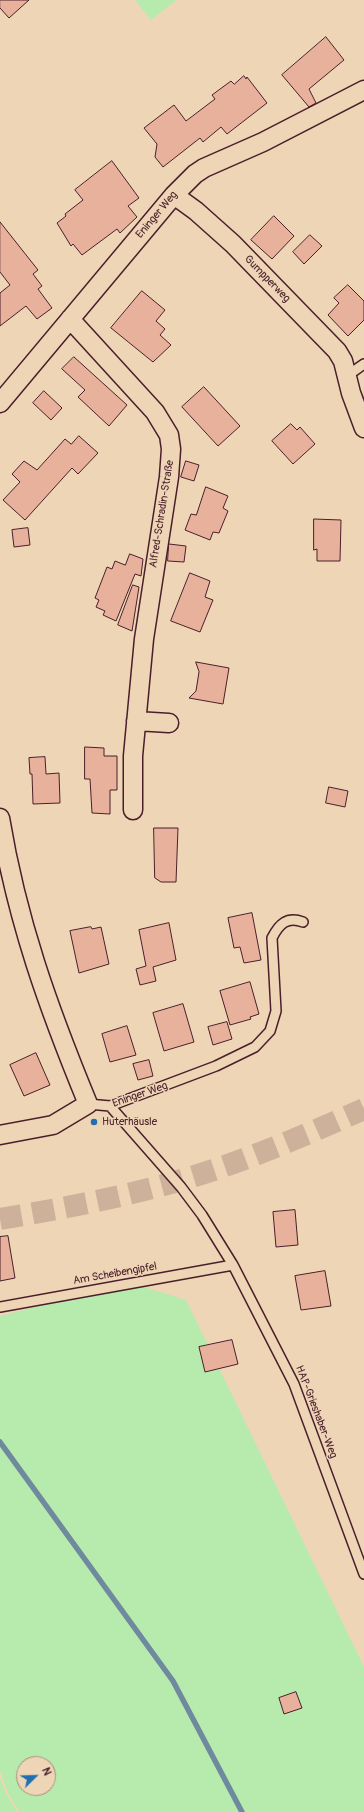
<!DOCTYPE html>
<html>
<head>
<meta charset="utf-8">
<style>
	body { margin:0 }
	#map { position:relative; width:364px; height:1812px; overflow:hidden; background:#eed5b6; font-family:Pangolin,sans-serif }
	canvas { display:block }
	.north { position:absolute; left:16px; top:1756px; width:40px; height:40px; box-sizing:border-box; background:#eed5b6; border:1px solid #ac8c7e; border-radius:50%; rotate:67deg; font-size:11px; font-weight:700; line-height:16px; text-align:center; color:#4a1f2b }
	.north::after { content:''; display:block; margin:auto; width:14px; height:18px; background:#1f6fb2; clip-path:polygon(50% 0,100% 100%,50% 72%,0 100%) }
</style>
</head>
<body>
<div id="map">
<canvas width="364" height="1812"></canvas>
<div class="north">N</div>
</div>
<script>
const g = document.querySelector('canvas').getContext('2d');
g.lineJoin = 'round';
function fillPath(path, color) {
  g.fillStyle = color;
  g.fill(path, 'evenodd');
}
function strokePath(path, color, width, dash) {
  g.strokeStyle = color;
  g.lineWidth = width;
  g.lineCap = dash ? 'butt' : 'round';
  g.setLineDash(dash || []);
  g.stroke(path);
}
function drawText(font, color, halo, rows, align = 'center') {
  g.font = font + ' Pangolin,sans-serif';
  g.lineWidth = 3;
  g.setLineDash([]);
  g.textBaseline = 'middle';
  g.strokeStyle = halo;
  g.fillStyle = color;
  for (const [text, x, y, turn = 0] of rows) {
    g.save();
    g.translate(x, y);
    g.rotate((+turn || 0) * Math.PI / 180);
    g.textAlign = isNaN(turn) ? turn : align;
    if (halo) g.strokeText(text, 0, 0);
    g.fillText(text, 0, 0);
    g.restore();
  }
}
fillPath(new Path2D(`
	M135,0H176L151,20Z
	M131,1283L186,1300L364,1667V1812H19L8,1793L0,1771V1316ZM24,1764H48V1788H24Z
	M0,1778L6,1793L17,1812H0Z`), '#b6ebad');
strokePath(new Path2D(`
	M0,1442L173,1681L242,1812`), '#6f899e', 5.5);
const building = new Path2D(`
	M0,0H29L9,18L0,8Z
	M326,37L344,60L309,89L316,103L309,107L282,75Z
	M244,76L246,79L247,77L267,103L227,134L221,127L203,142L200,138L163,167L155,157L157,144L144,128L174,105L186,121L215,99L212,95L231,81L234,84Z
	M112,161L139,198L128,206L137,217L120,233L117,229L82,255L73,244L71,246L57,223L66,216L65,214L83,200L75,190Z
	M274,216L294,236L272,259L251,240Z
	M0,222L38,270L33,274L42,286L38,289L52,308L37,319L26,306L0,326V293L10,285L0,272Z
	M310,235L322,246L304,264L293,252Z
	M348,285L364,301V320L348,336L328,315L339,303L334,298Z
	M142,291L165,310L156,321L165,329L160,335L171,345L153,362L111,328Z
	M74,357L127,405L109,426L78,397L85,390L62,369Z
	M204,387L240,426L218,446L182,407Z
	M44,391L62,408L51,420L33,403Z
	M291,424L297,430L300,427L315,444L293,464L272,441Z
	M79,436L98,453L78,474L72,468L25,520L3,500L20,482L12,474L24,461L37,470L65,439L71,444Z
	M186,461L199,465L194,481L181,477Z
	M206,487L228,496L223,508L228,511L219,533L213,532L210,540L185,530L191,514L196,515Z
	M314,519L341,520L340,561H317V549L314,550Z
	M28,528L30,545L14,547L12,530Z
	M169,544L186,546L184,562L168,561Z
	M130,554L143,559L141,576L135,574L116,621L103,615L105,611L96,607L99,600L95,598L107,567L112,569L115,561L125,565Z
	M190,573L210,581L205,597L213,600L200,632L171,621Z
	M133,585L139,587L132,631L118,625Z
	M196,662L229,668L223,704L189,698L196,691L199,672Z
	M85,747L104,748V756H117V790H110V814L92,813L90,779H85Z
	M45,757L46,774L59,773L60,803L33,804L32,774H30L29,758Z
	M329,787L348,791L345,807L326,803Z
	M154,828H178L176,882H161L155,878Z
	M252,913L261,960L244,963L240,947L234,948L228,918Z
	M169,923L176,960L153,967L156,981L140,985L136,969L146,966L139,930Z
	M91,927L92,929L101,927L109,964L79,973L70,931Z
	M250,982L259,1014L250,1017L251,1019L230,1025L220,991Z
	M183,1004L194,1042L164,1051L153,1013Z
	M227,1022L232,1039L213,1045L208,1027Z
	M127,1026L136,1055L110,1062L102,1034Z
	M36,1053L50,1085L24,1096L10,1065Z
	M149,1060L153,1076L138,1080L133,1064Z
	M295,1210L298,1245L276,1247L273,1212Z
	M8,1236L15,1278L0,1281V1237Z
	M325,1271L331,1306L301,1310L295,1276Z
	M232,1340L238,1364L205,1372L199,1347Z
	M296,1692L302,1708L284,1714L279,1698Z`);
fillPath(building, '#e7b19c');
strokePath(building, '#4a1f2b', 1);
strokePath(new Path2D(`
	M0,1219C66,1208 134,1195 198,1175C255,1157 310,1133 364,1109`), '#cdb19a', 22, [22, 11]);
const lane = new Path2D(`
	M346,374L354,371L364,364
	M88,1104L110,1106L216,1066L255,1047L270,1031L276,1011L272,938C279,924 287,916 303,922
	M110,1106L181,1187L202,1215L233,1265L294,1384L364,1574
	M0,1307L233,1265`);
const street = new Path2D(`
	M174,195L196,211L233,244L337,351L343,361L351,393L364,428
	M70,319L155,412L169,435L171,449L169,477L144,639L133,756V810
	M0,403L174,195L195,174L204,168L263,142L364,90
	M136,721L169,723
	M0,818C17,921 48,1007 88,1104L53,1125L0,1135`);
strokePath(lane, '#4a1f2b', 12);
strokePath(street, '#4a1f2b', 21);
strokePath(lane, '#eed5b6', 9);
strokePath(street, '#eed5b6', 18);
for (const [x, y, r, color] of [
	[94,1122,4,"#1f6fb2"]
]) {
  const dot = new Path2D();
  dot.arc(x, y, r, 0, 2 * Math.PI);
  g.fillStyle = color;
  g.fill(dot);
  strokePath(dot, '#eed5b6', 1.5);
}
drawText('11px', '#4a1f2b', '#eed5b6', [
	["Eninger Weg",157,215,-50],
	["Gumpperweg",267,279,46],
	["Alfred-Schradin-Straße",162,514,-81],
	["Eninger Weg",140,1095,-19],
	["Am Scheibengipfel",115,1274,-10],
	["HAP-Grieshaber-Weg",316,1412,69]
]);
drawText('11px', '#4a1f2b', '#eed5b6', [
	["Huterhäusle",102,1122]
], 'left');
</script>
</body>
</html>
